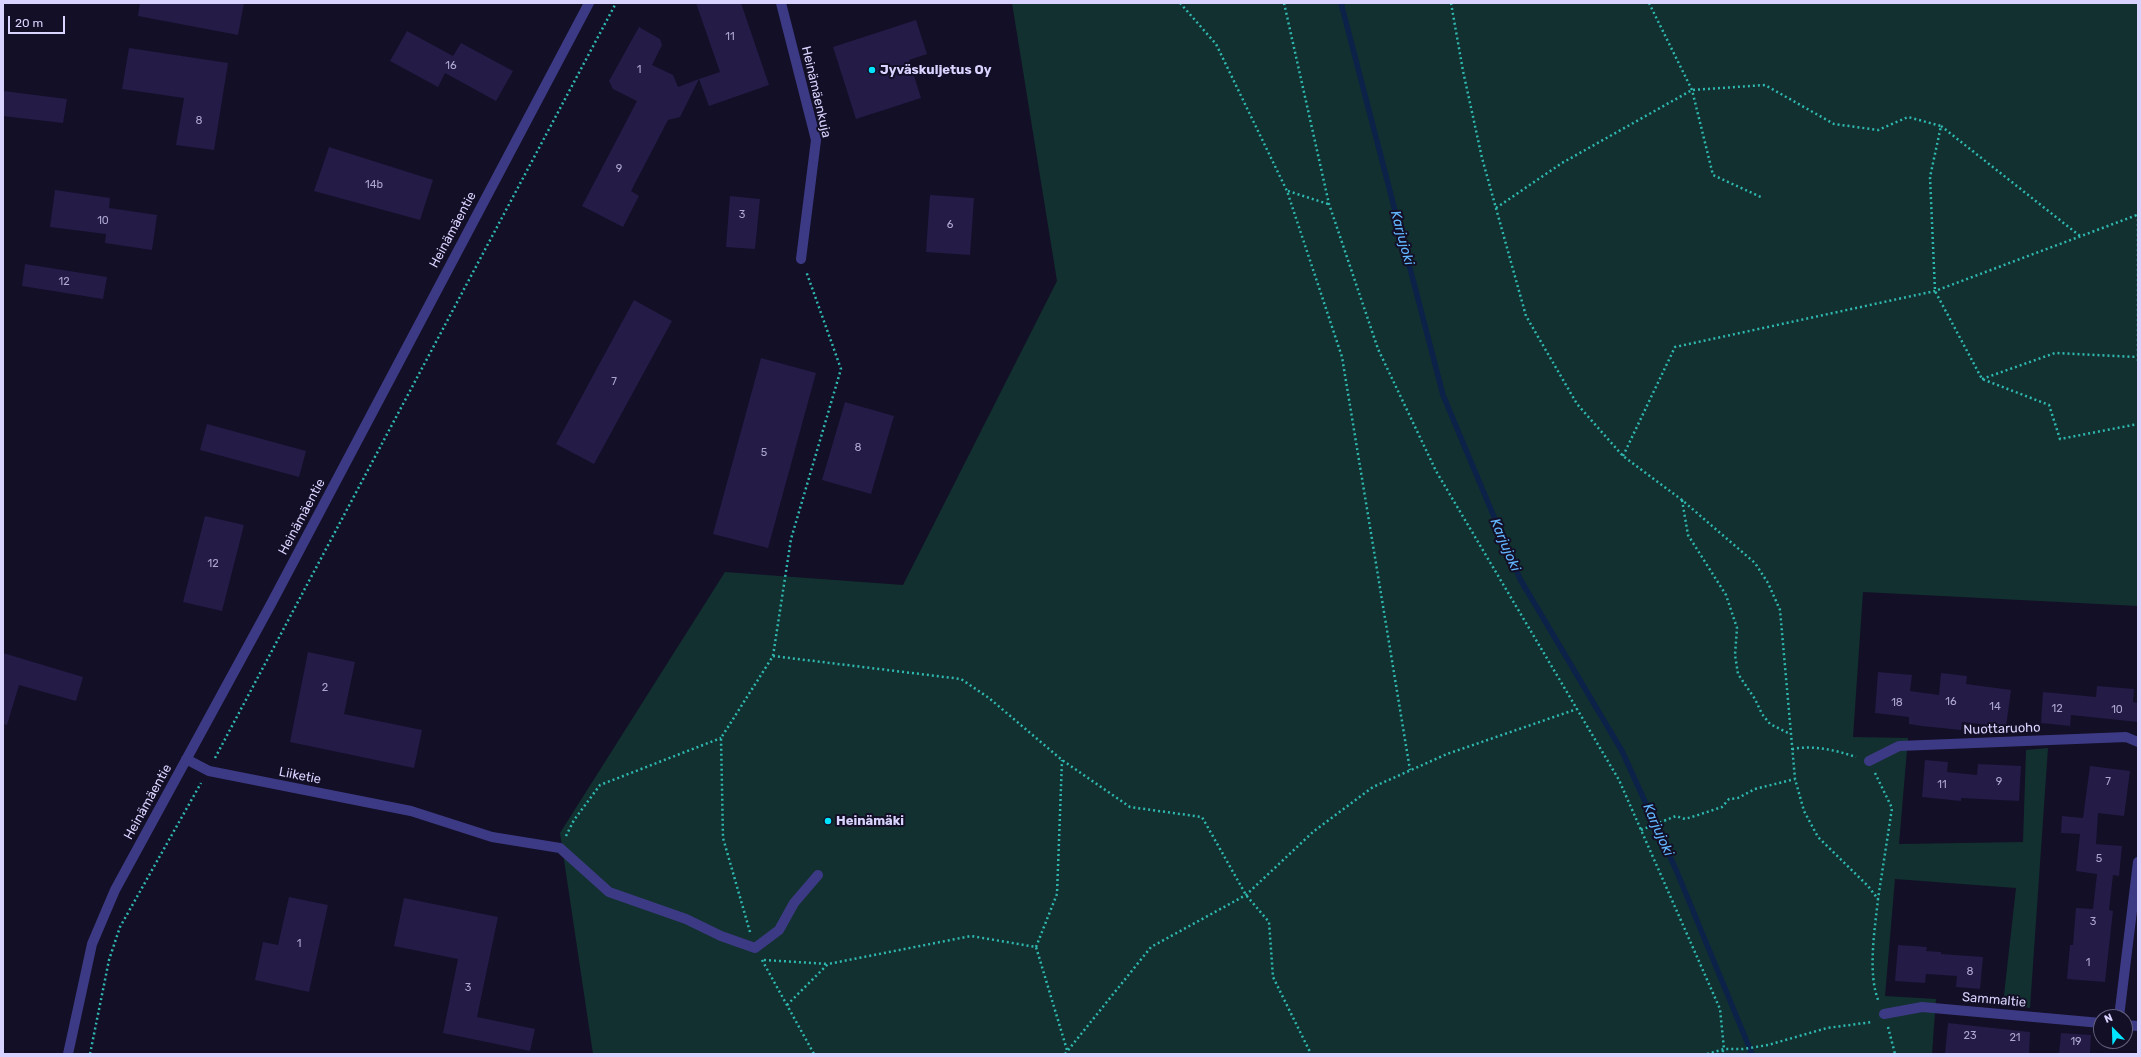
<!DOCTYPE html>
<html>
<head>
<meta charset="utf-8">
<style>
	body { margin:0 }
	#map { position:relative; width:2141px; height:1057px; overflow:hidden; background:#130f26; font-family:Rubik,sans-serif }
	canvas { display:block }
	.frame { position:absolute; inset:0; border:4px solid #d9d4ff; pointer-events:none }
	.north { position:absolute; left:2093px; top:1009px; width:40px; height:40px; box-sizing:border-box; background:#130f26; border:1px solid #625e7d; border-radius:50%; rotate:337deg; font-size:11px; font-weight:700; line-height:16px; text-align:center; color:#d9d4ff }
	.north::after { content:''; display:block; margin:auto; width:14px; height:18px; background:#00e5ff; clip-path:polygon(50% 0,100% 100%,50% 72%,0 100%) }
	.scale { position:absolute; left:8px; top:16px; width:57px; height:18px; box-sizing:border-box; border:2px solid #d9d4ff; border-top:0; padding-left:5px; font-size:12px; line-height:14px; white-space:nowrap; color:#d9d4ff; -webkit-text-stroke:3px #130f26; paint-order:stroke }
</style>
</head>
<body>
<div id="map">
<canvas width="2141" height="1057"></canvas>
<div class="frame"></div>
<div class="north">N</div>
<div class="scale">20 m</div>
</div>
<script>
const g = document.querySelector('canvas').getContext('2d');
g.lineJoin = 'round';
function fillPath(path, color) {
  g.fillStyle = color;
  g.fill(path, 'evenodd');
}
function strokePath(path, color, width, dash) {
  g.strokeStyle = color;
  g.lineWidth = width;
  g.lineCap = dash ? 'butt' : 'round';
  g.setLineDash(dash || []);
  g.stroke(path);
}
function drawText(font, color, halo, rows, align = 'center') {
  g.font = font + ' Rubik,sans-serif';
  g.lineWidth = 4;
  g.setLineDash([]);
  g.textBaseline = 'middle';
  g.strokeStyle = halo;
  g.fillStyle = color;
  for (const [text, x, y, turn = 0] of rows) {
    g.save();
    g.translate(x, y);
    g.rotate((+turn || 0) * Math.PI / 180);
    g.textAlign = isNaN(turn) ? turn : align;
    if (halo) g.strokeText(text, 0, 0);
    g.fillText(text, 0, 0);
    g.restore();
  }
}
fillPath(new Path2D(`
	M1012,3H2138V606L1863,592L1853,737L1908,738L1899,844L2023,842L2026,750L2048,748L2030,1008L2003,1004L2016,888L1895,879L1885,996L1936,999L1932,1054H593L560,833L725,572L903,585L1057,281Z`), '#12302f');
strokePath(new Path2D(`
	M1341,3L1443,395L1520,579L1622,751L1677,872L1752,1054`), '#0c2248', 5.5);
fillPath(new Path2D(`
	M140,3H244L238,35L138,16Z
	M696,3H741L769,85L709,106L699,79L720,72Z
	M916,20L927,54L909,60L921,98L856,119L833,47Z
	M639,27L660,39L662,45L652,65L673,75L678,87L699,79L680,117L668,120L631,191L639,196L623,227L582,206L637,101L613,89L609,81Z
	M407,31L453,56L461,43L513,71L496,101L445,73L438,87L390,61Z
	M129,48L228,63L214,150L176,145L184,98L122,89Z
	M3,91L67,99L63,123L3,116Z
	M329,147L433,180L420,220L314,191Z
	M55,190L110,198L109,208L157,215L152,250L105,243L106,234L50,227Z
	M930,195L974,198L970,255L926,252Z
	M730,196L760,199L755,249L726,247Z
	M25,264L107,277L103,299L22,286Z
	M634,300L672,321L594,464L556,444Z
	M761,358L816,373L768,548L713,534Z
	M845,402L894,416L871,494L822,480Z
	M207,424L306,451L299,477L200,450Z
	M205,516L244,525L222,611L183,602Z
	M308,652L355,662L344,714L422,730L414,768L290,742Z
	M3,653L83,677L76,701L19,685L7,725L3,724Z
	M1878,672L1912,675L1910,691L1939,695L1941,673L1967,676L1966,684L2011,690L2006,727L1962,722L1961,730L1922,726L1909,724V717L1875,713Z
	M2097,686L2134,689L2133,702L2138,703V722L2071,715L2070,726L2041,723L2043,692L2096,697Z
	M1925,760L1948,762L1947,772L1977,775L1978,764L2021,766L2019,801L1961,798V801L1922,797Z
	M2090,766L2130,771L2124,816L2098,813L2096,844L2122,846L2119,876L2113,875L2109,910L2113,911L2105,982L2067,979L2070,945H2073L2076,908L2093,909L2097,874L2076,871L2080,834L2061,833L2062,816L2083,818Z
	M289,897L328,905L309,992L255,980L263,942L278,945Z
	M404,898L498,917L477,1017L535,1029L530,1051L443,1033L458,959L394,946Z
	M1898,945L1927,947L1926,951L1941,952V954L1983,957L1980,989L1956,987L1957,976L1926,974L1925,983L1895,981Z
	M1948,1023L2030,1032L2029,1054H1945Z
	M2061,1033L2091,1035L2090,1054H2059Z`), '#241b47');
strokePath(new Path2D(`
	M1180,3L1216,44L1287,191L1342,357L1410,770
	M1284,3L1329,204L1378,349L1436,471L1619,780L1720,1009L1724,1049L1721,1054
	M1451,3L1463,71L1482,158L1526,316L1577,404L1623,456L1682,500L1755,563L1768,583L1780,610L1795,779L1804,811L1818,837L1868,886L1878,899C1875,928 1867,975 1879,1002
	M1649,3L1692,90L1713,175L1763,198
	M1941,126L2080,236
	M1288,191L1328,204
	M1496,208L1562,163L1692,90L1765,85L1834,124L1878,130L1908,117L1941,126L1930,177L1935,291L1982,379L2049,405L2060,439L2138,424
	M2138,214V361
	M1982,379L2055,353L2137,357
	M1623,456L1675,347L1935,291L2137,215
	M1682,500L1688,535L1726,595L1737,628L1735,655L1738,674L1755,699L1762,714L1770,724L1790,734
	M773,656L961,679L989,698L1062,760L1130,807L1202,817L1246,895L1269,922L1273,977L1311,1054
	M1792,749C1814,745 1835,750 1856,757
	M215,758L616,3
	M1875,773L1892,808L1878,899
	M1641,830L1676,816L1685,819L1698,815L1722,807L1729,799L1738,798L1755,789L1795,779
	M566,836L574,820L600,785L721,738
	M750,932L723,838L721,738L773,656L791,539L841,369L806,271
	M1036,947L1057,894L1062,760
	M762,960L814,1054
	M764,960L828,964
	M787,1005L828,964L971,936L1036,947L1067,1050
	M1888,1027L1895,1054
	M90,1054L109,960L120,927L201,783
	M1065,1054L1151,947L1246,895L1314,831L1373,787L1447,754L1577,709
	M1707,1054L1724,1049H1743L1768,1045L1827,1028L1872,1022`), '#2fb8b0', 2.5, [2, 3]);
strokePath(new Path2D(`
	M781,3L816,140L801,259
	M186,759L209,771L411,811L492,837L560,848L609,892L686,919L721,936L755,948L779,930L794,903L818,875
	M1869,761L1899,746L2126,737L2138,742
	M1884,1014L1922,1007L2101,1023
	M2119,1017L2138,862
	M2125,1025L2138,1026
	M68,1054L92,944L115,890L271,604L589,3`), '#3d3a85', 10);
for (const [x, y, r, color] of [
	[872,70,4,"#00e5ff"],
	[828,821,4,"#00e5ff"]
]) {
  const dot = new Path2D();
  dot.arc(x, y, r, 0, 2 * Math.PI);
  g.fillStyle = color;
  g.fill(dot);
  strokePath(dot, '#130f26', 1.5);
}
drawText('11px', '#aca6d1', null, [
	["11",730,37],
	["16",451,66],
	["1",639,70],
	["8",199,121],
	["9",619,169],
	["14b",374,185],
	["3",742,215],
	["10",103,221],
	["6",950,225],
	["12",64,282],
	["7",614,382],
	["8",858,448],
	["5",764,453],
	["12",213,564],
	["2",325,688],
	["16",1951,702],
	["18",1897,703],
	["14",1995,707],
	["12",2057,709],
	["10",2117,710],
	["9",1999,782],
	["7",2108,782],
	["11",1942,785],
	["5",2099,859],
	["3",2093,922],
	["1",299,944],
	["1",2088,963],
	["8",1970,972],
	["3",468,988],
	["23",1970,1036],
	["21",2015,1038],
	["19",2076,1042]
]);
drawText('bold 13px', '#d9d4ff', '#130f26', [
	["Jyväskuljetus Oy",880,70],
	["Heinämäki",836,821]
], 'left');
drawText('13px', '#d9d4ff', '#130f26', [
	["Heinämäenkuja",816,92,77],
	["Heinämäentie",453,230,-62],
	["Heinämäentie",302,517,-62],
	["Nuottaruoho",2002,729,-2],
	["Liiketie",300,776,11],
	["Heinämäentie",148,802,-61],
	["Sammaltie",1994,1000,5]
]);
drawText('italic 14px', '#62b6ff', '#130f26', [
	["Karjujoki",1402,238,75],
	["Karjujoki",1505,545,67],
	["Karjujoki",1658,830,66]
]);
</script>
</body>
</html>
